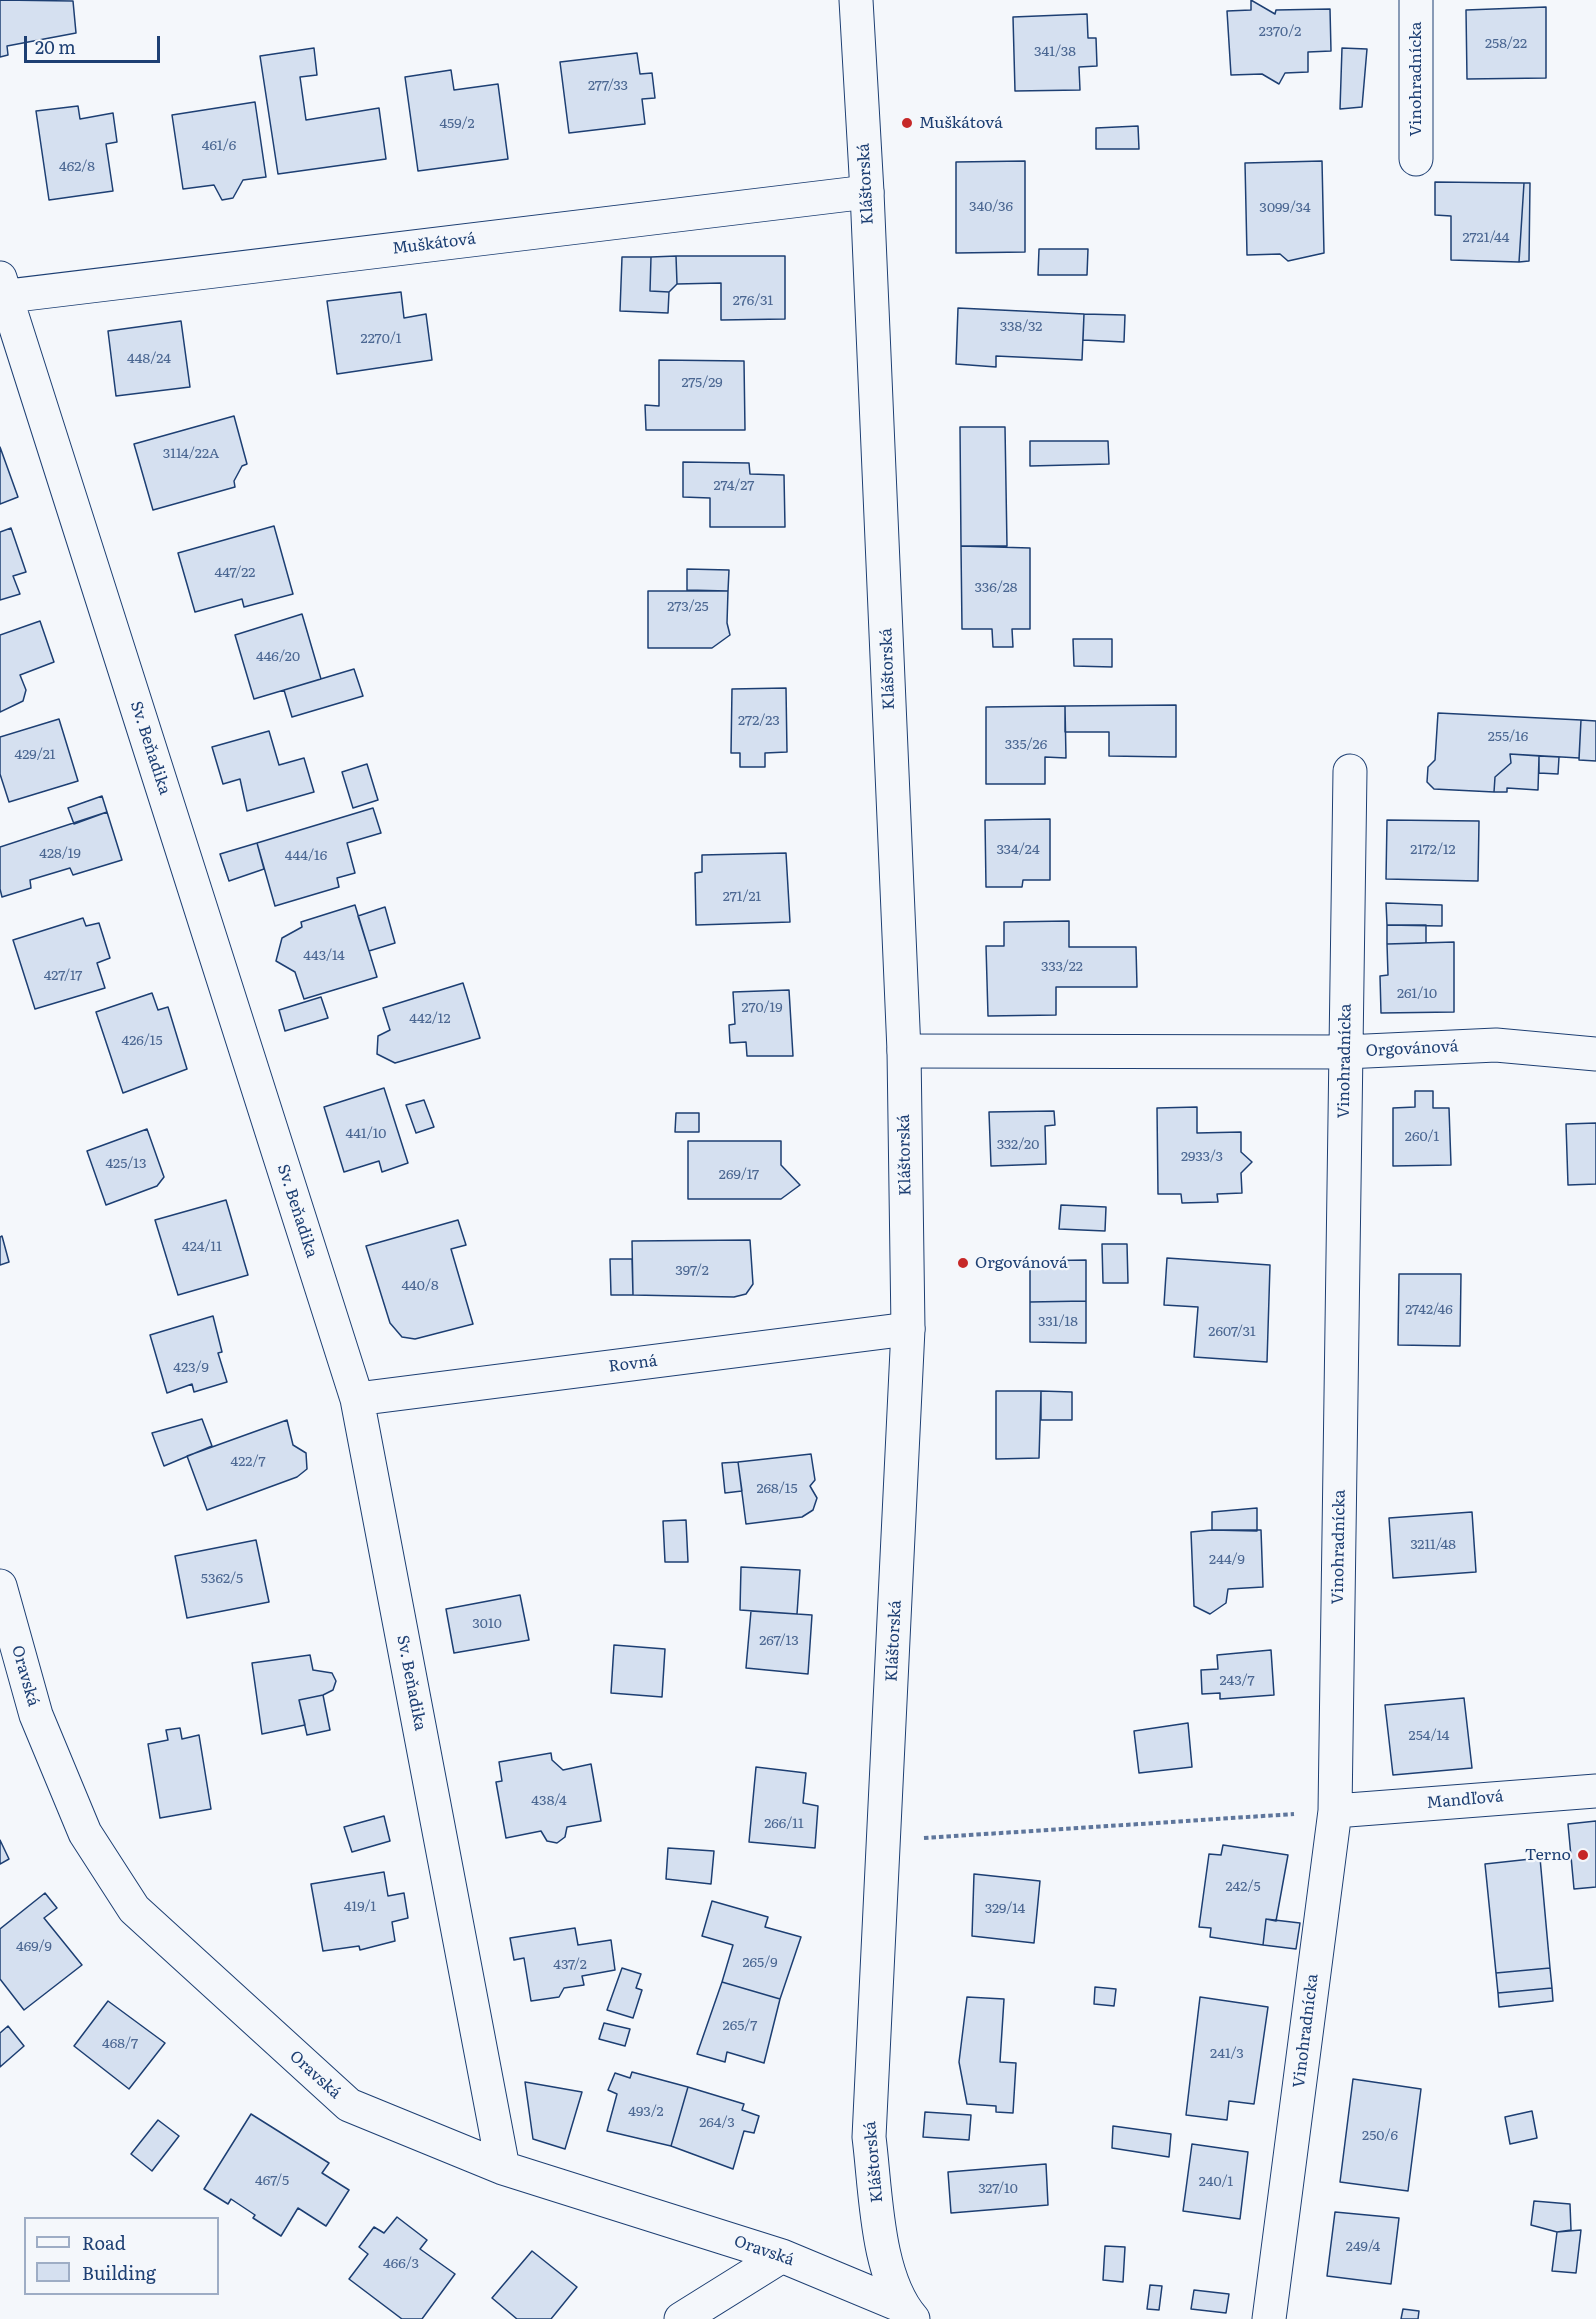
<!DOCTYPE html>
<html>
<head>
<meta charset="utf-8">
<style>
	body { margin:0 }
	#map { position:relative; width:1596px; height:2319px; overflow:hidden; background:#f4f7fb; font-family:Literata,serif }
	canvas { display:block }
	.legend { position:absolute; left:24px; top:2217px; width:195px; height:78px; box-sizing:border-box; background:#f4f7fb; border:2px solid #9eadc5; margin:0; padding:8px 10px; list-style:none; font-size:18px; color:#1d3f73 }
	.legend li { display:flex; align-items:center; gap:12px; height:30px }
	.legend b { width:30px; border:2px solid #9eadc5 }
	.scale { position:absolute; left:24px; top:36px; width:136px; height:27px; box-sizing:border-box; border:3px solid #1d3f73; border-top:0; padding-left:8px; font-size:18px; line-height:21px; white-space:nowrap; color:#1d3f73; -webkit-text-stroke:4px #f4f7fb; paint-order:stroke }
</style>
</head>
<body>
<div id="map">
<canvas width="1596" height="2319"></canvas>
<ul class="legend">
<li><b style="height:8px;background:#f4f7fb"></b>Road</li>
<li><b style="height:16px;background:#d5e0f0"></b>Building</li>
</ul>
<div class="scale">20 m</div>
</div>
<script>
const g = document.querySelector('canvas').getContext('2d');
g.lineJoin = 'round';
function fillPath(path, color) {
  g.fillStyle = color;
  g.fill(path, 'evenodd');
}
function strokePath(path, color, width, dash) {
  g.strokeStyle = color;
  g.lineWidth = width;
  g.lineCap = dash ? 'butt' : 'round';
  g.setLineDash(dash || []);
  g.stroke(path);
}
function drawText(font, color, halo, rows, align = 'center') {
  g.font = font + ' Literata,serif';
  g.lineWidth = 4.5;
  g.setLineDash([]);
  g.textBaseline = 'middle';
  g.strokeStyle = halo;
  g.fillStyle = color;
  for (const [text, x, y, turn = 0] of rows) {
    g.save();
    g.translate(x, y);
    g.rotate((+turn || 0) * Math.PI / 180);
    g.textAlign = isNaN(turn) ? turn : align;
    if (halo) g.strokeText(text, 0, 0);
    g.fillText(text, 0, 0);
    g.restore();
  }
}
const building = new Path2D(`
	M0,0L73,1L76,33L7,46L8,55L0,57Z
	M1251,0L1275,14L1276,10L1330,9L1331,51L1308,52V72L1285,73L1279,84L1262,74L1231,75L1227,11L1251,10Z
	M1546,7V78L1467,79L1466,10Z
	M1087,14L1088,38H1096L1097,66L1079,67L1080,90L1015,91L1013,17Z
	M314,48L317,75L300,77L306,120L379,108L386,159L278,174L260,56Z
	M1342,48L1367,49L1362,107L1340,109Z
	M637,53L640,74L652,73L655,98L642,99L645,124L569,133L560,62Z
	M451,70L454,90L498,84L508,159L418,171L405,77Z
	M255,102L266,177L243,180L233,198L222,200L214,185L183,189L172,115Z
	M78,106L80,119L113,113L117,142L106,144L113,191L49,200L36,111Z
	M1138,126L1139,149H1096V128Z
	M1025,161V252L956,253V162Z
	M1322,161L1324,253L1288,261L1280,254L1247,255L1245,163Z
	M1435,182L1524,183L1519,262L1451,260V216L1435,215Z
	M1524,183H1530L1529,261L1519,262Z
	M1039,249H1088L1087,275H1038Z
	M676,256L677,284L669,292L650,291L651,257Z
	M676,256H785V319L721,320V283L677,284Z
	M622,257H651L650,291L669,292L668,313L620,311Z
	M401,292L404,318L426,314L432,360L337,374L327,301Z
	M958,308L1084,314L1082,360L996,356V367L956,364Z
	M1084,314L1125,315L1124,342L1083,340Z
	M181,321L190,387L116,396L108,331Z
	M659,360L744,361L745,430H646L645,405L659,406Z
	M234,416L247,464L242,466L234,481L235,487L153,510L134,444Z
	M960,427H1005L1007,546H961Z
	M1030,441H1108L1109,464L1030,466Z
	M0,447L18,497L0,504Z
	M683,462L749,463L750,474L784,475L785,527H710V498L683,497Z
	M274,526L293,594L244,607L242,599L195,612L178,553Z
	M11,528L26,572L13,576L20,594L0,600V532Z
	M961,546L1030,548V629H1012L1013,647H993L992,629H962Z
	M687,569L729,570L728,591L687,590Z
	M648,591H728L727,623L730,635L712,648H648Z
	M302,614L321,679L254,699L235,635Z
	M40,621L54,662L20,675L26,690L23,701L0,712V635Z
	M1073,639H1112V667L1074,666Z
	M354,669L363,696L292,717L284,690Z
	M786,688L787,752L765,753V767H740V753H731L732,689Z
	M1176,705V757L1109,756V732H1065V706Z
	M1065,706L1066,758L1045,757V784H986V707Z
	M1438,713L1581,720L1579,758L1510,754L1511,763L1495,777L1494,792L1434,789L1427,782L1428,767L1435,760Z
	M59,719L78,781L9,802L0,774V737Z
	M1581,720L1596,721V761L1579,760Z
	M269,731L279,765L304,758L314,792L247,811L240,779L223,784L212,747Z
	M1510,754L1539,756L1538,790L1507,788V792H1494L1495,777L1511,763Z
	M1539,756L1559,757L1558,774L1539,773Z
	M367,764L378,800L353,808L342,772Z
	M102,796L107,812L74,824L68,808Z
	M373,808L381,833L347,843L355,873L337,878L339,887L275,906L257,843Z
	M107,812L122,860L73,875L70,868L30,880L31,888L2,897L0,889V847Z
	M1050,819V880H1023L1022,887H986L985,820Z
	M1387,820L1479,821L1478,881L1386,879Z
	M257,843L264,869L229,881L220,854Z
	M786,853L790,922L696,925L695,873L702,872V855Z
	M1386,903L1442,905V926L1387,925Z
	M355,905L377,977L304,999L295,972L276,961L282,938L302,927L301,922Z
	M385,907L395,943L369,951L358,916Z
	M83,918L86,926L99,923L110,958L97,963L105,988L35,1009L13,940Z
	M1069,921V947H1136L1137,987H1056V1015L988,1016L986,946H1004V922Z
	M1387,925H1426V943L1387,944Z
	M1454,942V1012L1381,1013L1380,976L1388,975L1387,944Z
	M463,983L480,1038L395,1063L377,1054L378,1036L390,1030L383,1008Z
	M789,990L793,1056H747L746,1042L730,1043L729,1025L735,1024L733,992Z
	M152,993L158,1010L168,1007L187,1069L123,1093L96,1012Z
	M321,997L328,1018L285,1031L279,1010Z
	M384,1088L408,1163L382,1172L379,1161L344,1172L324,1107Z
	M1415,1091H1433V1108H1449L1451,1165L1393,1166V1108L1415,1107Z
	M424,1100L434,1127L416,1133L406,1105Z
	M1197,1107V1133L1241,1132V1152L1252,1162L1241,1173L1242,1193L1217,1194L1218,1202L1182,1203L1181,1194H1158L1157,1108Z
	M1054,1111L1055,1125L1045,1126L1046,1164L991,1166L989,1112Z
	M676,1113H699V1132H675Z
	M1596,1123V1184L1568,1185L1566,1124Z
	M147,1129L164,1177L157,1186L106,1205L87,1151Z
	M688,1141H781V1165L800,1185L781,1199H688Z
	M226,1200L248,1275L178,1295L155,1220Z
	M1061,1205L1106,1207L1105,1231L1059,1229Z
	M458,1220L466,1245L451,1249L473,1324L415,1339L402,1337L390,1323L366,1246Z
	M2,1236L9,1262L0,1265V1237Z
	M750,1240L753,1284L746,1294L734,1297L633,1295L632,1241Z
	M1102,1244H1127L1128,1283H1103Z
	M1167,1258L1270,1265L1267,1362L1194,1357L1198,1307L1164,1305Z
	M610,1259H632L633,1295H611Z
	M1086,1260V1301L1030,1302V1261Z
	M1399,1274H1461L1460,1346L1398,1345Z
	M1086,1301V1343L1030,1342V1302Z
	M213,1316L222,1352L218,1353L227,1382L194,1392L192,1384L167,1393L150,1335Z
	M996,1391H1041L1039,1458L996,1459Z
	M1041,1391L1072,1392V1420H1041Z
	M202,1419L212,1446L164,1466L152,1433Z
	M287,1420L293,1445L306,1453L307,1469L297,1477L207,1510L187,1456Z
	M811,1454L815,1480L810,1486L817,1498L813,1510L802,1517L746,1524L738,1462Z
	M738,1462L742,1491L725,1493L722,1463Z
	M1257,1508V1531L1212,1530V1512Z
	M1472,1512L1476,1572L1393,1578L1389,1518Z
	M686,1520L688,1562H665L663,1521Z
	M1212,1530H1261L1263,1587L1228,1589L1226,1603L1210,1614L1194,1606L1191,1532Z
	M256,1540L269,1602L187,1618L175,1556Z
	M741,1567L800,1570L797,1614L740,1610Z
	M520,1595L529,1640L454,1653L446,1609Z
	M751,1611L812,1615L808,1674L746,1668Z
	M614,1645L665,1649L662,1697L611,1693Z
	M1271,1650L1274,1695L1220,1699V1693L1202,1694L1201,1670L1218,1669L1217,1655Z
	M310,1655L313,1670L332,1673L336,1681L333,1690L323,1695L299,1700L305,1725L262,1734L252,1663Z
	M323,1695L330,1730L307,1735L299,1700Z
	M1464,1698L1472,1768L1393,1775L1385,1705Z
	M1188,1723L1192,1767L1139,1773L1134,1731Z
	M180,1728L182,1739L199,1735L211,1809L160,1818L148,1744L168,1740L166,1730Z
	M551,1753L552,1760L563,1770L591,1764L601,1821L567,1827L565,1837L557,1843L547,1841L541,1831L506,1838L496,1782L502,1781L499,1762Z
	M756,1767L806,1773L803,1803L818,1806L815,1848L749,1842Z
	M384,1816L390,1841L352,1852L344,1827Z
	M1596,1821V1887L1574,1889L1568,1824Z
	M0,1840L9,1859L0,1864Z
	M1223,1845L1288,1855L1276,1921L1266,1919L1263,1945L1210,1937L1211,1928L1199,1927L1209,1854L1221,1855Z
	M668,1848L714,1851L711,1884L666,1879Z
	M1540,1858L1550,1968L1496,1973L1485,1864Z
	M384,1872L388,1896L404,1893L408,1918L392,1922L395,1941L360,1950L359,1946L323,1951L311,1884Z
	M974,1874L1040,1881L1034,1943L972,1936Z
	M45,1893L57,1908L44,1918L82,1965L24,2010L0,1979V1929Z
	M712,1901L768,1917L765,1927L801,1937L780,1999L722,1982L733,1945L702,1936Z
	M1266,1919L1300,1923L1296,1949L1263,1945Z
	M575,1928L578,1945L611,1940L615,1970L582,1976L584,1985L564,1988L559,1997L531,2001L524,1958L514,1960L510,1938Z
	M622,1968L641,1974L636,1988L642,1990L633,2018L607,2010Z
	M1550,1968L1552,1988L1498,1993L1496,1973Z
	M722,1982L780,1999L764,2063L727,2052L725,2062L697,2054Z
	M1095,1987L1116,1989L1114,2006L1094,2004Z
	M1552,1988L1553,2001L1499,2007L1498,1993Z
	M967,1997L1004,1999L1000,2062L1016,2063L1013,2113L996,2112V2106L967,2104L959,2062Z
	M1200,1997L1268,2007L1254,2104L1229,2101L1227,2120L1186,2115Z
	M108,2001L165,2043L129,2089L74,2046Z
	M604,2023L630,2029L625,2046L599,2039Z
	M8,2026L24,2046L0,2067V2033Z
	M632,2072L688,2087L671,2146L607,2131L617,2094L608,2090L615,2073L630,2078Z
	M1353,2079L1421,2089L1408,2191L1340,2182Z
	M525,2082L582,2092L565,2149L533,2139Z
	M688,2087L744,2104L742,2110L759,2116L754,2133L744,2131L733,2169L671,2146Z
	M1532,2111L1537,2138L1510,2144L1505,2117Z
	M925,2112L971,2115L969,2140L923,2137Z
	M251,2114L329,2163L322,2173L349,2190L326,2226L298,2208L281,2236L253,2218L255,2215L231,2199L228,2204L204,2189Z
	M158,2120L179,2136L152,2171L131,2154Z
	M1113,2126L1171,2134L1169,2157L1112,2148Z
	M1192,2144L1248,2152L1240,2219L1183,2211Z
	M1046,2164L1048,2205L951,2213L948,2172Z
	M1534,2201L1570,2204L1571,2230L1557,2232L1531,2225Z
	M1335,2212L1399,2218L1391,2284L1327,2276Z
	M397,2217L427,2240L420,2249L455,2274L422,2319H402L349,2279L368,2254L359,2247L374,2227L384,2233Z
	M1581,2230L1576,2273L1552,2271L1557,2232Z
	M1105,2246L1125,2247L1123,2282L1103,2280Z
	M532,2251L577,2287L551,2319H517L492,2298Z
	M1150,2285L1162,2286L1159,2310L1147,2309Z
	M1194,2290L1229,2294L1226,2313L1191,2309Z
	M1403,2309L1419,2311L1418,2319H1401Z`);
fillPath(building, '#d5e0f0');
strokePath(building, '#1d3f73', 1.5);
const street = new Path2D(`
	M1416,0V159
	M0,278L357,1399L503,2168
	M0,297L867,192
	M904,1051L1345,1052L1496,1045L1596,1054
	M357,1399L908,1329
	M0,1586L36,1715L85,1833L134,1909L349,2105L503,2168L782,2256L902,2306
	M1335,1811L1596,1791
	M681,2319L782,2256
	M1269,2319L1335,1811L1350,771`);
const secondary = new Path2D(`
	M856,0L867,192L904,1051L908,1329L869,2137C876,2192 876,2277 913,2319`);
strokePath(street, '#1d3f73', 35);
strokePath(secondary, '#1d3f73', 35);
strokePath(new Path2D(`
	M924,1838L1294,1814`), '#5e769c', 4, [4.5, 3]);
strokePath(street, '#f4f7fb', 33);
strokePath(secondary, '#f4f7fb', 33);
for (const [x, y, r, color] of [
	[907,123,6,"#c62828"],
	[963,1263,6,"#c62828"],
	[1583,1855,6,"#c62828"]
]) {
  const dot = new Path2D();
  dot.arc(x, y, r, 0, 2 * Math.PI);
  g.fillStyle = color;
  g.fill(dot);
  strokePath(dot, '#f4f7fb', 2);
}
drawText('14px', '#4b6792', null, [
	["2370/2",1280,32],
	["258/22",1506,44],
	["341/38",1055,52],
	["277/33",608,86],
	["459/2",457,124],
	["461/6",219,146],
	["462/8",77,167],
	["340/36",991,207],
	["3099/34",1285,208],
	["2721/44",1486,238],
	["276/31",753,301],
	["338/32",1021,327],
	["2270/1",381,339],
	["448/24",149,359],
	["275/29",702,383],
	["3114/22A",191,454],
	["274/27",734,486],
	["447/22",235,573],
	["336/28",996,588],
	["273/25",688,607],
	["446/20",278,657],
	["272/23",759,721],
	["255/16",1508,737],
	["335/26",1026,745],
	["429/21",35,755],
	["334/24",1018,850],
	["2172/12",1433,850],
	["428/19",60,854],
	["444/16",306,856],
	["271/21",742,897],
	["443/14",324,956],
	["333/22",1062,967],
	["427/17",63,976],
	["261/10",1417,994],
	["270/19",762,1008],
	["442/12",430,1019],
	["426/15",142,1041],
	["441/10",366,1134],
	["260/1",1422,1137],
	["332/20",1018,1145],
	["2933/3",1202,1157],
	["425/13",126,1164],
	["269/17",739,1175],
	["424/11",202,1247],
	["397/2",692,1271],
	["440/8",420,1286],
	["2742/46",1429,1310],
	["331/18",1058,1322],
	["2607/31",1232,1332],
	["423/9",191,1368],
	["422/7",248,1462],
	["268/15",777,1489],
	["3211/48",1433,1545],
	["244/9",1227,1560],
	["5362/5",222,1579],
	["3010",487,1624],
	["267/13",779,1641],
	["243/7",1237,1681],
	["254/14",1429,1736],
	["438/4",549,1801],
	["266/11",784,1824],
	["242/5",1243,1887],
	["419/1",360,1907],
	["329/14",1005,1909],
	["469/9",34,1947],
	["265/9",760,1963],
	["437/2",570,1965],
	["265/7",740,2026],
	["468/7",120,2044],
	["241/3",1227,2054],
	["493/2",646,2112],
	["264/3",717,2123],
	["250/6",1380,2136],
	["467/5",272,2181],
	["240/1",1216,2182],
	["327/10",998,2189],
	["249/4",1363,2247],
	["466/3",401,2264]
]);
drawText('16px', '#1d3f73', '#f4f7fb', [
	["Vinohradnícka",1416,79,-90],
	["Kláštorská",866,184,-93],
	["Muškátová",434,244,-7],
	["Kláštorská",888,669,-92],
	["Sv. Beňadika",150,748,72],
	["Orgovánová",1412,1049,-3],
	["Vinohradnícka",1345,1061,-89],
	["Kláštorská",905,1155,-91],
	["Sv. Beňadika",297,1211,72],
	["Rovná",633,1364,-7],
	["Vinohradnícka",1339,1547,-89],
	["Kláštorská",894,1641,-87],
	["Oravská",25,1676,74],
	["Sv. Beňadika",411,1683,79],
	["Mandľová",1465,1800,-5],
	["Vinohradnícka",1306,2031,-83],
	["Oravská",315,2075,42],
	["Kláštorská",874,2162,-95],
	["Oravská",764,2251,19]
]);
drawText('16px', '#1d3f73', '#f4f7fb', [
	["Muškátová",919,123],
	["Orgovánová",975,1263],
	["Terno",1571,1855,"right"]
], 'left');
</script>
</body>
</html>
